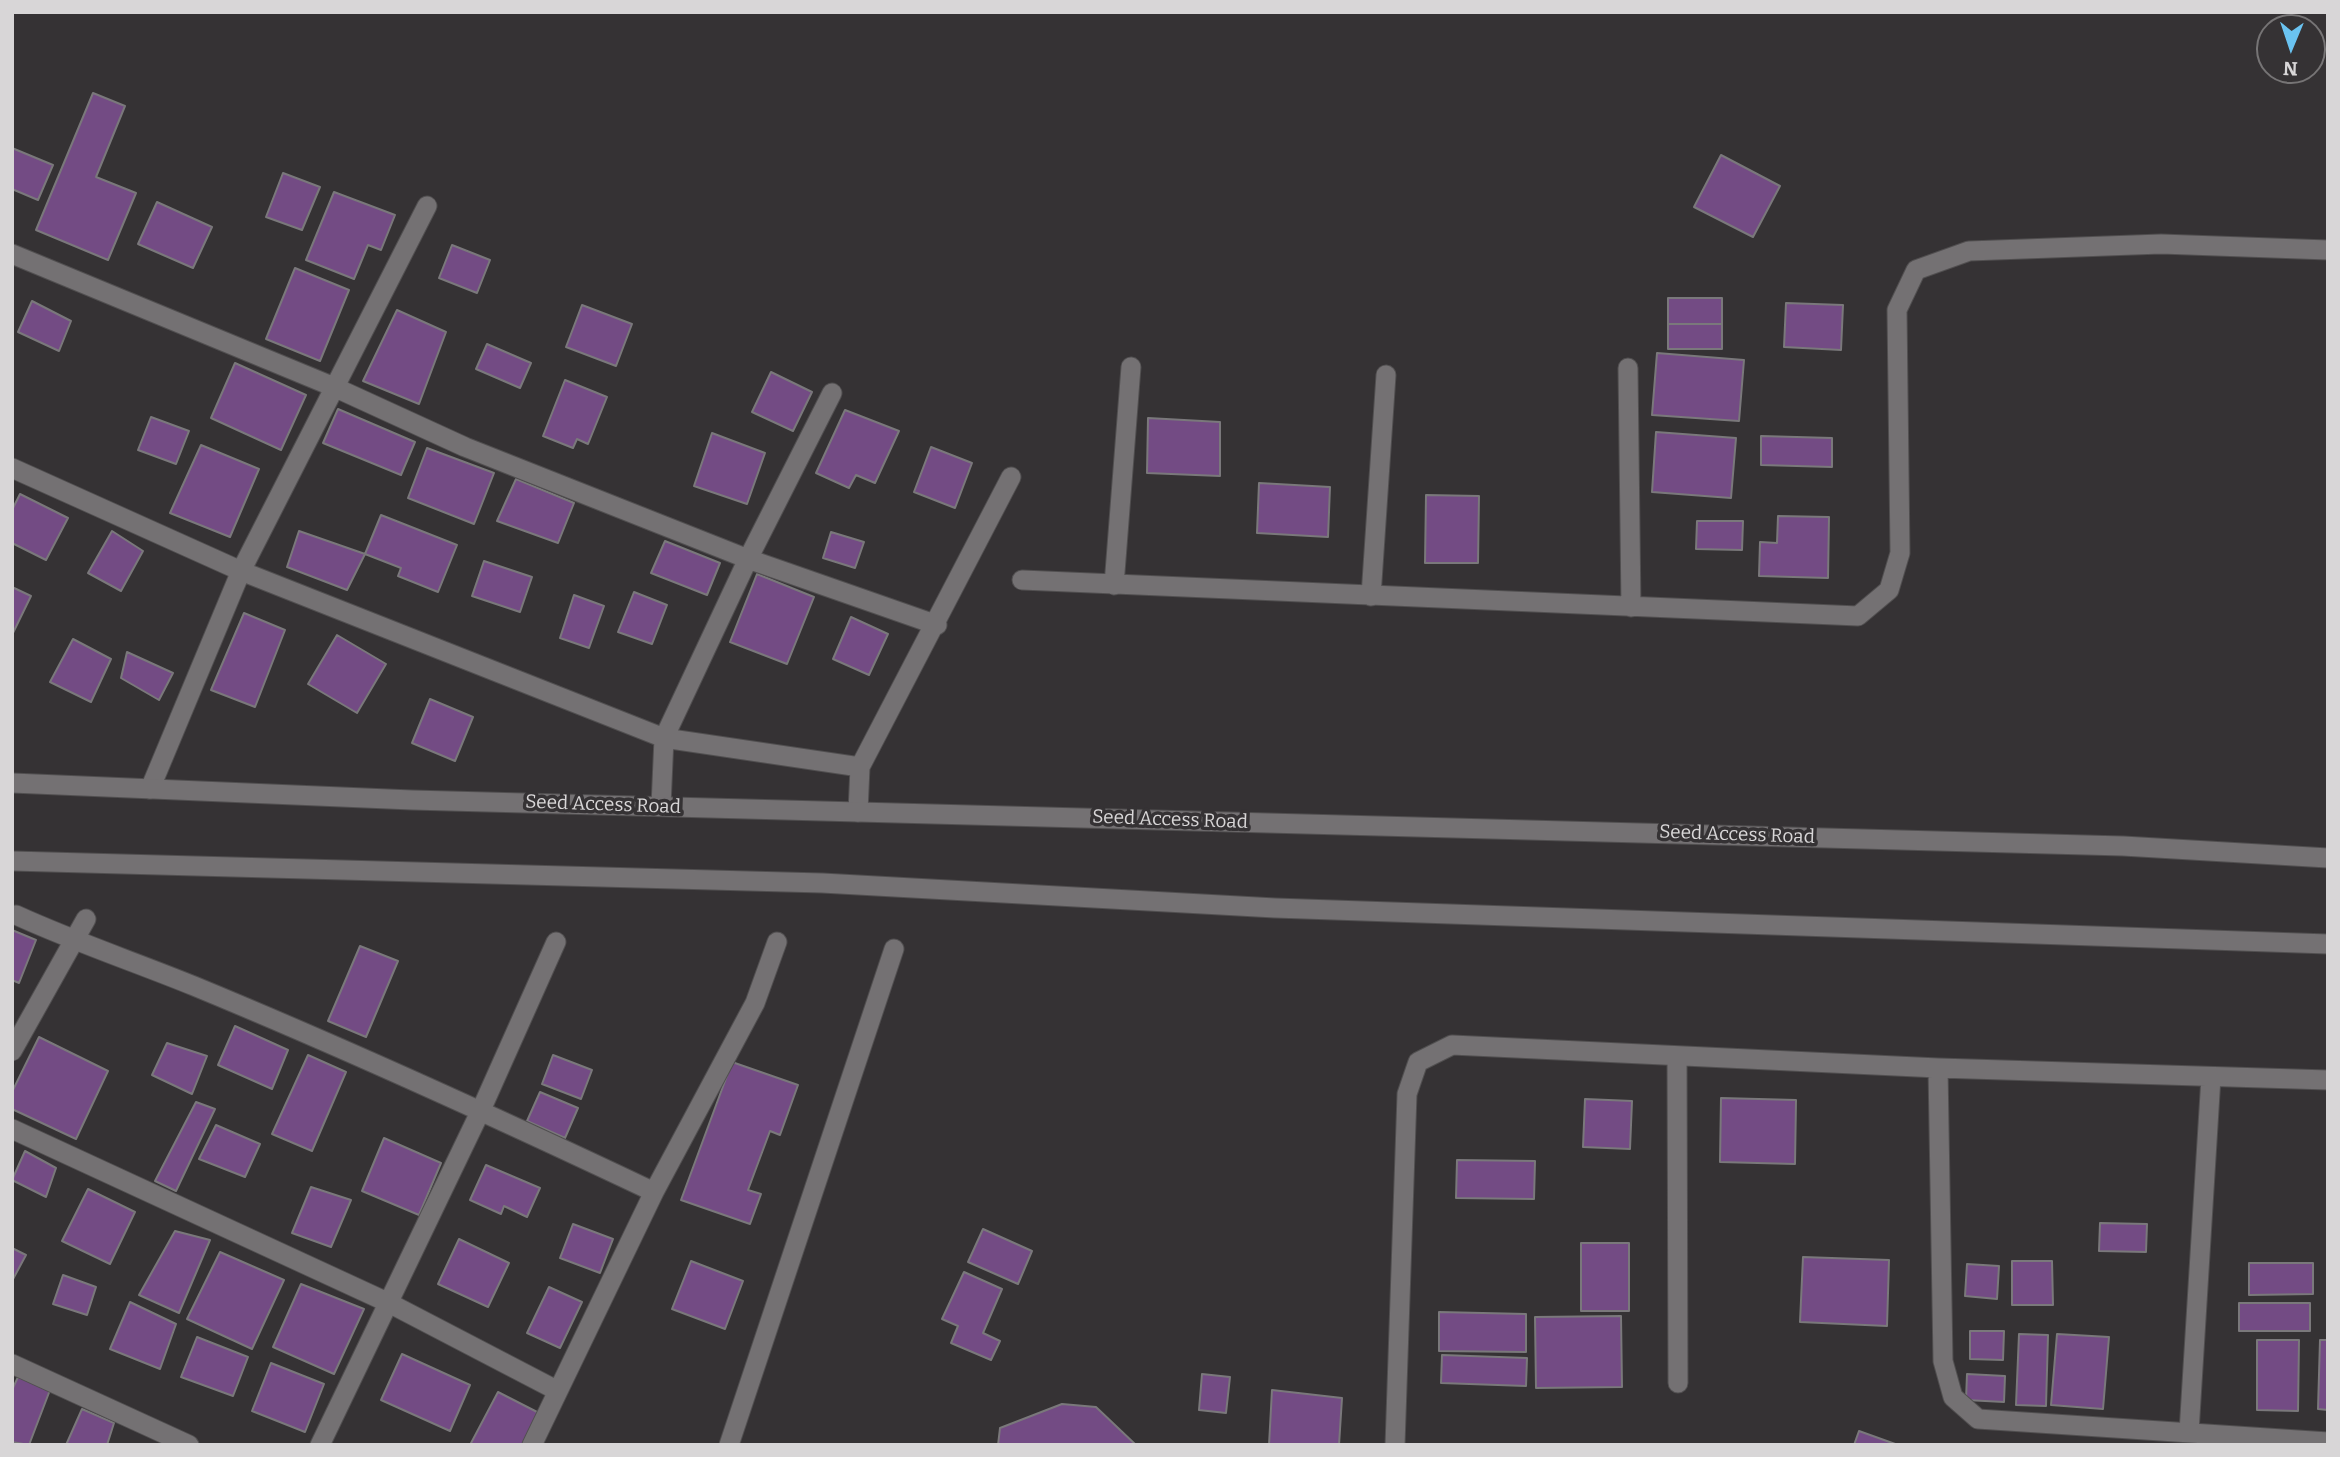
<!DOCTYPE html>
<html>
<head>
<meta charset="utf-8">
<style>
	body { margin:0 }
	#map { position:relative; width:2340px; height:1457px; overflow:hidden; background:#353234; font-family:Bitter,serif }
	canvas { display:block }
	.frame { position:absolute; inset:0; border:14px solid #d8d6d7; pointer-events:none }
	.north { position:absolute; left:2256px; top:14px; width:70px; height:70px; box-sizing:border-box; background:#353234; border:2px solid #767475; border-radius:50%; rotate:182deg; font-size:19px; font-weight:700; line-height:28px; text-align:center; color:#d8d6d7 }
	.north::after { content:''; display:block; margin:auto; width:24px; height:32px; background:#6ac3f1; clip-path:polygon(50% 0,100% 100%,50% 72%,0 100%) }
</style>
</head>
<body>
<div id="map">
<canvas width="2340" height="1457"></canvas>
<div class="frame"></div>
<div class="north">N</div>
</div>
<script>
const g = document.querySelector('canvas').getContext('2d');
g.lineJoin = 'round';
function fillPath(path, color) {
  g.fillStyle = color;
  g.fill(path, 'evenodd');
}
function strokePath(path, color, width, dash) {
  g.strokeStyle = color;
  g.lineWidth = width;
  g.lineCap = dash ? 'butt' : 'round';
  g.setLineDash(dash || []);
  g.stroke(path);
}
function drawText(font, color, halo, rows, align = 'center') {
  g.font = font + ' Bitter,serif';
  g.lineWidth = 7;
  g.setLineDash([]);
  g.textBaseline = 'middle';
  g.strokeStyle = halo;
  g.fillStyle = color;
  for (const [text, x, y, turn = 0] of rows) {
    g.save();
    g.translate(x, y);
    g.rotate((+turn || 0) * Math.PI / 180);
    g.textAlign = isNaN(turn) ? turn : align;
    if (halo) g.strokeText(text, 0, 0);
    g.fillText(text, 0, 0);
    g.restore();
  }
}
const building = new Path2D(`
	M93,93L125,106L96,177L136,193L108,260L36,230Z
	M12,148L53,165L38,200L12,189Z
	M1721,155L1780,186L1753,237L1694,207Z
	M283,173L320,187L302,230L266,217Z
	M334,192L395,215L381,250L368,245L354,279L306,260Z
	M157,202L212,227L193,268L138,244Z
	M452,245L490,260L477,293L439,278Z
	M295,268L349,290L320,361L266,339Z
	M1668,298H1722V324H1668Z
	M32,301L71,321L59,351L18,332Z
	M1786,303L1843,305L1841,350L1784,347Z
	M582,305L632,324L616,366L566,347Z
	M397,310L446,332L419,404L363,381Z
	M1668,324H1722V349H1668Z
	M487,344L531,363L520,388L476,369Z
	M1657,353L1744,360L1739,421L1652,415Z
	M235,363L306,395L281,450L211,418Z
	M771,372L812,392L793,431L752,412Z
	M565,380L607,397L588,444L577,439L573,448L543,436Z
	M338,409L415,442L401,475L323,443Z
	M845,410L899,431L875,483L856,475L849,488L816,473Z
	M151,417L189,431L176,464L138,450Z
	M1148,418L1220,422V476L1147,473Z
	M1656,432L1736,438L1731,498L1652,492Z
	M712,433L765,453L747,504L694,486Z
	M1761,436L1832,438V467L1761,465Z
	M201,445L259,469L230,537L170,513Z
	M931,447L972,463L955,508L914,492Z
	M427,448L494,473L474,524L408,498Z
	M516,479L574,503L558,543L497,521Z
	M1259,483L1330,487L1328,537L1257,533Z
	M20,494L68,518L46,560L12,543V510Z
	M1426,495L1479,496L1478,563H1425Z
	M381,515L457,545L438,592L398,576L401,568L365,554Z
	M1778,516L1829,517L1828,578L1759,576L1760,542L1777,543Z
	M1697,521H1743L1742,550L1696,549Z
	M112,531L143,551L121,591L88,573Z
	M299,531L365,554L347,590L287,567Z
	M831,532L864,542L855,568L823,558Z
	M665,541L720,563L707,595L651,573Z
	M484,561L532,577L520,612L472,596Z
	M757,574L814,597L787,664L730,642Z
	M12,587L31,596L12,635Z
	M634,592L667,605L652,644L618,632Z
	M574,595L604,606L589,648L560,638Z
	M244,613L285,630L255,707L211,690Z
	M851,617L888,634L869,675L833,659Z
	M337,635L386,664L357,713L308,684Z
	M73,639L111,659L91,702L50,682Z
	M127,652L173,673L159,700L121,678Z
	M430,699L473,717L455,761L412,743Z
	M12,930L36,940L19,983L12,980Z
	M360,946L398,961L366,1037L328,1021Z
	M235,1026L288,1050L272,1089L218,1065Z
	M39,1037L108,1071L76,1139L12,1109V1092Z
	M167,1043L207,1056L192,1094L152,1075Z
	M308,1055L346,1072L312,1151L272,1134Z
	M553,1055L592,1070L581,1099L542,1084Z
	M732,1062L798,1085L780,1135L770,1131L748,1190L761,1194L750,1224L681,1200Z
	M540,1092L578,1108L565,1138L527,1121Z
	M1721,1098L1796,1100L1795,1164L1720,1162Z
	M1585,1099L1632,1101L1630,1149L1583,1147Z
	M196,1102L215,1109L176,1191L155,1181Z
	M216,1125L260,1144L245,1177L199,1159Z
	M384,1138L441,1163L419,1215L362,1191Z
	M25,1151L56,1168L46,1197L12,1180Z
	M1457,1160L1535,1161L1534,1199L1456,1198Z
	M486,1165L540,1188L527,1217L504,1206L501,1214L470,1200Z
	M311,1187L351,1200L331,1247L292,1233Z
	M88,1189L135,1212L110,1264L62,1241Z
	M2100,1223L2147,1224L2146,1252L2099,1251Z
	M573,1224L613,1239L600,1273L560,1258Z
	M983,1229L1032,1251L1018,1284L968,1262Z
	M175,1231L210,1240L179,1313L139,1295Z
	M459,1239L509,1263L488,1307L438,1284Z
	M1581,1243H1629V1311H1581Z
	M12,1248L26,1255L12,1281Z
	M220,1252L284,1280L252,1349L187,1319Z
	M1803,1257L1889,1260L1887,1326L1800,1322Z
	M691,1261L743,1281L725,1329L672,1309Z
	M2012,1261H2052L2053,1305H2012Z
	M2249,1263H2313V1294L2249,1295Z
	M1967,1264L1999,1266L1997,1299L1965,1296Z
	M964,1272L1002,1289L983,1333L1000,1341L991,1360L951,1343L958,1326L942,1319Z
	M63,1275L96,1287L87,1315L53,1304Z
	M301,1284L364,1309L334,1374L273,1347Z
	M549,1287L582,1302L560,1348L527,1333Z
	M130,1302L176,1324L160,1369L110,1349Z
	M2239,1303H2310V1331H2239Z
	M1439,1312L1526,1314V1352L1439,1351Z
	M1621,1316L1622,1387L1536,1388L1535,1317Z
	M1970,1331H2004L2003,1360L1970,1359Z
	M2019,1334L2048,1335L2046,1406L2016,1405Z
	M2057,1334L2109,1337L2103,1409L2051,1405Z
	M197,1337L248,1357L233,1396L181,1377Z
	M2257,1340H2299L2298,1411L2257,1410Z
	M2320,1340H2328V1410L2318,1409Z
	M402,1354L470,1385L450,1431L381,1400Z
	M1442,1355L1527,1358L1526,1386L1441,1383Z
	M271,1363L324,1384L305,1432L252,1411Z
	M1202,1374L1230,1377L1226,1413L1199,1410Z
	M1967,1374L2005,1376L2004,1402L1966,1400Z
	M18,1377L50,1390L29,1445L12,1442V1390Z
	M1272,1390L1342,1398L1339,1445H1269Z
	M498,1392L541,1414L525,1445H470Z
	M1062,1404L1096,1407L1136,1445H998L1000,1428Z
	M82,1409L114,1423L107,1445H66Z
	M1859,1431L1898,1445H1854Z`);
fillPath(building, '#734b84');
strokePath(building, '#7a787b', 2);
const minor = new Path2D(`
	M12,254L334,387L465,447L748,559L937,625
	M1628,368L1631,607
	M12,468L241,571L664,738L860,767
	M1022,580L1858,616L1889,590L1900,553L1897,310L1916,270L1969,251L2161,244L2328,250
	M1114,585L1131,367
	M1371,596L1386,375
	M150,789L241,571L427,206
	M661,806L664,738L748,559L832,393
	M858,812L860,767L1011,477
	M16,915C75,942 135,962 194,986C349,1050 502,1120 654,1192
	M12,1051L86,919
	M1677,1056L1678,1383
	M1938,1068L1943,1361L1953,1397L1978,1419L2328,1442
	M12,1129L389,1303L558,1391
	M12,1364L189,1445
	M2189,1432L2211,1077
	M320,1445L481,1110L556,942
	M532,1445L654,1192L755,1003L777,942
	M729,1445L894,949
	M1395,1445L1407,1094L1418,1062L1452,1045L1938,1068L2328,1080`);
const tertiary = new Path2D(`
	M12,783L412,800L2123,846L2328,858
	M12,861L822,883L1275,908L2328,944`);
strokePath(minor, '#514f50', 21);
strokePath(tertiary, '#514f50', 21);
strokePath(minor, '#747173', 19);
strokePath(tertiary, '#747173', 19);
drawText('19px', '#d8d6d7', '#353234', [
	["Seed Access Road",603,805,2],
	["Seed Access Road",1170,820,2],
	["Seed Access Road",1737,835,2]
]);
</script>
</body>
</html>
